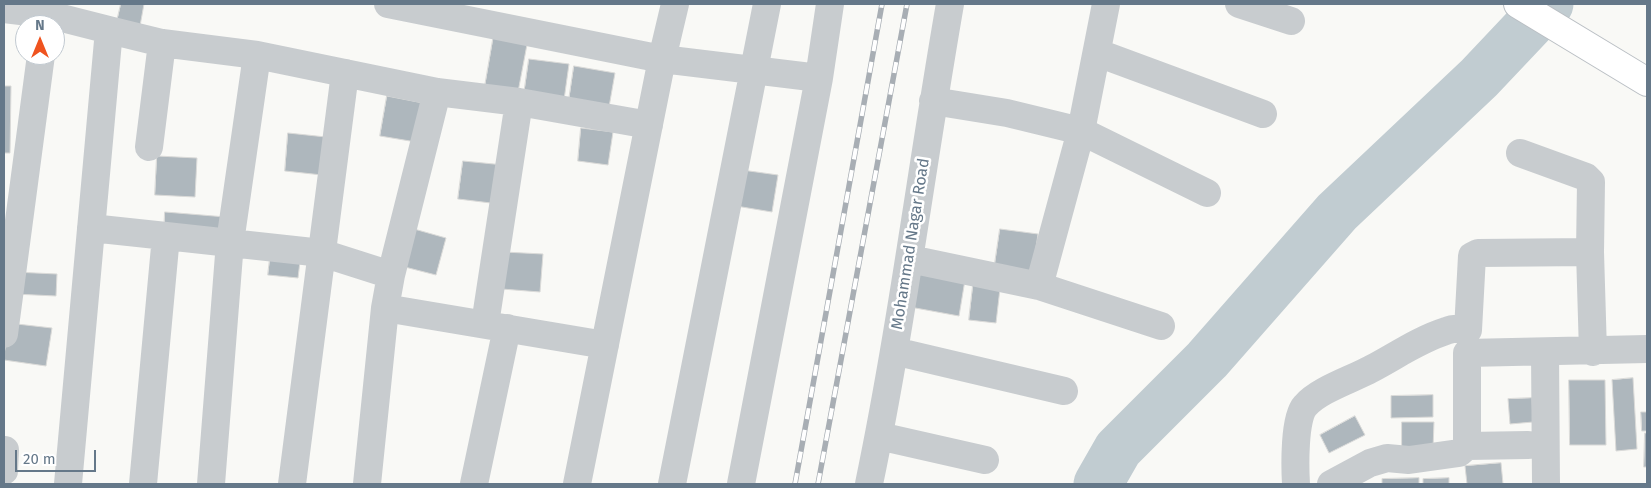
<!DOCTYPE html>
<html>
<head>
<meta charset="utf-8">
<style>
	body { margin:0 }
	#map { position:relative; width:1651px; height:488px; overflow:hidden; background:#f9f9f6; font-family:"Fira Sans",sans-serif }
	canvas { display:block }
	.frame { position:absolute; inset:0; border:5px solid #657889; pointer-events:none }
	.north { position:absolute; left:15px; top:15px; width:50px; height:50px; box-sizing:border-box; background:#fff; border:1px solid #c1c9d0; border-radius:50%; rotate:0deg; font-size:14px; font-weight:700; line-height:20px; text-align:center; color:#657889 }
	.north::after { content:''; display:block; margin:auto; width:18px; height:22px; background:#ef531f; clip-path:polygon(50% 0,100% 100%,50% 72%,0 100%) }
	.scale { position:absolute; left:15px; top:450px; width:81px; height:22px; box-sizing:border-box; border:2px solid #657889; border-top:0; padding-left:6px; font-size:15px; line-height:18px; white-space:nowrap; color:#657889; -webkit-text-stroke:4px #fff; paint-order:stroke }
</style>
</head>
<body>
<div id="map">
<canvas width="1651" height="488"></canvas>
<div class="frame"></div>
<div class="north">N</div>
<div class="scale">20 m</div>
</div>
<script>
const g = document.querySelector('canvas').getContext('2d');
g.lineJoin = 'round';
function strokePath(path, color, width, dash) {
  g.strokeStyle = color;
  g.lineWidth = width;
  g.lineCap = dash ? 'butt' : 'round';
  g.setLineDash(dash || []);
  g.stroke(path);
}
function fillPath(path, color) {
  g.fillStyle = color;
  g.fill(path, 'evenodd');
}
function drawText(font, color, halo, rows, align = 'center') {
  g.font = font + ' "Fira Sans",sans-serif';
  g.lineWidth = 5;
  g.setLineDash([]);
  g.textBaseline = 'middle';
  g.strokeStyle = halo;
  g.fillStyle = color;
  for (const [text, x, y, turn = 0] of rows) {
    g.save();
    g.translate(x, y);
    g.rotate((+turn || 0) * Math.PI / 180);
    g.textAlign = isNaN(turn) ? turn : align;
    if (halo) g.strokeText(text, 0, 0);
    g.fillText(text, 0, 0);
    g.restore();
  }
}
strokePath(new Path2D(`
	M1098,484L1118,449L1207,360L1337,212L1479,78L1549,4`), '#c1ccd1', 49);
const building = new Path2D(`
	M121,4H144L140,26L117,21Z
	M495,28L529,34L518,92L485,86Z
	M529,59L569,64L564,100L524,94Z
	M574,66L615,73L609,107L569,100Z
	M4,86H11L10,153H4Z
	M387,96L423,103L416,142L380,136Z
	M581,128L613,132L608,165L578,161Z
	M288,133L326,137L322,175L285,171Z
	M157,156L197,158L195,197L155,195Z
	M463,161L504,165L499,204L458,199Z
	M742,170L778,175L772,212L736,206Z
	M165,212L226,217L224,237L164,233Z
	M407,227L446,238L436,275L397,265Z
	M1000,229L1038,234L1032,275L994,270Z
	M271,250L301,253L298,278L268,275Z
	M504,252L543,254L540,292L502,289Z
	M916,271L965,280L959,316L910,307Z
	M14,272L57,274L56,296L14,294Z
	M974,277L1001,280L996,323L969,320Z
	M8,323L52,328L46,366L4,360Z
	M1633,378L1637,449L1616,451L1612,380Z
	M1569,380H1605L1606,445H1570Z
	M1433,395V417L1391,418V396Z
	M1532,398L1533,422L1510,424L1508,399Z
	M1641,412H1647V431H1642Z
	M1355,416L1365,435L1329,453L1320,435Z
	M1402,422H1434L1433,449L1402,451Z
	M1645,433H1647V467H1644Z
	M1501,463L1503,484H1467L1465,466Z
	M1419,478V484H1382V479Z
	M1449,478V484H1423V479Z`);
fillPath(building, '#aeb7bd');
strokePath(building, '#dadad8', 1);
const secondary = new Path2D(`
	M1518,4L1647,82`);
strokePath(secondary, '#babfc4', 30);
strokePath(new Path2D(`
	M388,4L662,59L819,78
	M1106,4L1081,131L1039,286L1161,326
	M1239,4L1291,21
	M4,9L46,14L109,30
	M1098,53L1263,114
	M933,101L1007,113L1081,131L1207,193
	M149,147L162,43
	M1520,153L1586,177L1591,182L1590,252L1593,352
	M91,228L166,236
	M910,259L1039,286
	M385,308L605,345
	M485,324L519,102
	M4,334L41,55
	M894,351L1064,391
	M1545,352L1546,484
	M879,436L985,460
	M1467,446L1528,445
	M4,471L5,450
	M68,484L109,30L162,43L257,55L437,92L519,102L649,125
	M143,484L166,236L322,253L391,275
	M211,484L230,242L257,55
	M292,484L345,73
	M367,484L385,308L391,275L437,92
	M474,484L507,328
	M577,484L662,59L675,4
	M672,484L767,4
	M741,484L819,78L830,4
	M869,484C902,325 922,164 950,4
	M1296,484C1295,467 1294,418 1305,406C1318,390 1353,379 1371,369C1396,356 1418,340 1446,331C1453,328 1460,328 1468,330L1472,256L1478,253L1590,252
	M1331,484L1370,463L1387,458L1409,460L1459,453L1467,446V353L1647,349`), '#c8cccf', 28);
strokePath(secondary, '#fff', 28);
const rail = new Path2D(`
	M795,484L882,4
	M818,484L907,4`);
strokePath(rail, '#a8aeb4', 5.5);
strokePath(rail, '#fff', 4, [11]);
drawText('16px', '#657889', '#fff', [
	["Mohammad Nagar Road",911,244,-81]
]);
</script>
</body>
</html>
